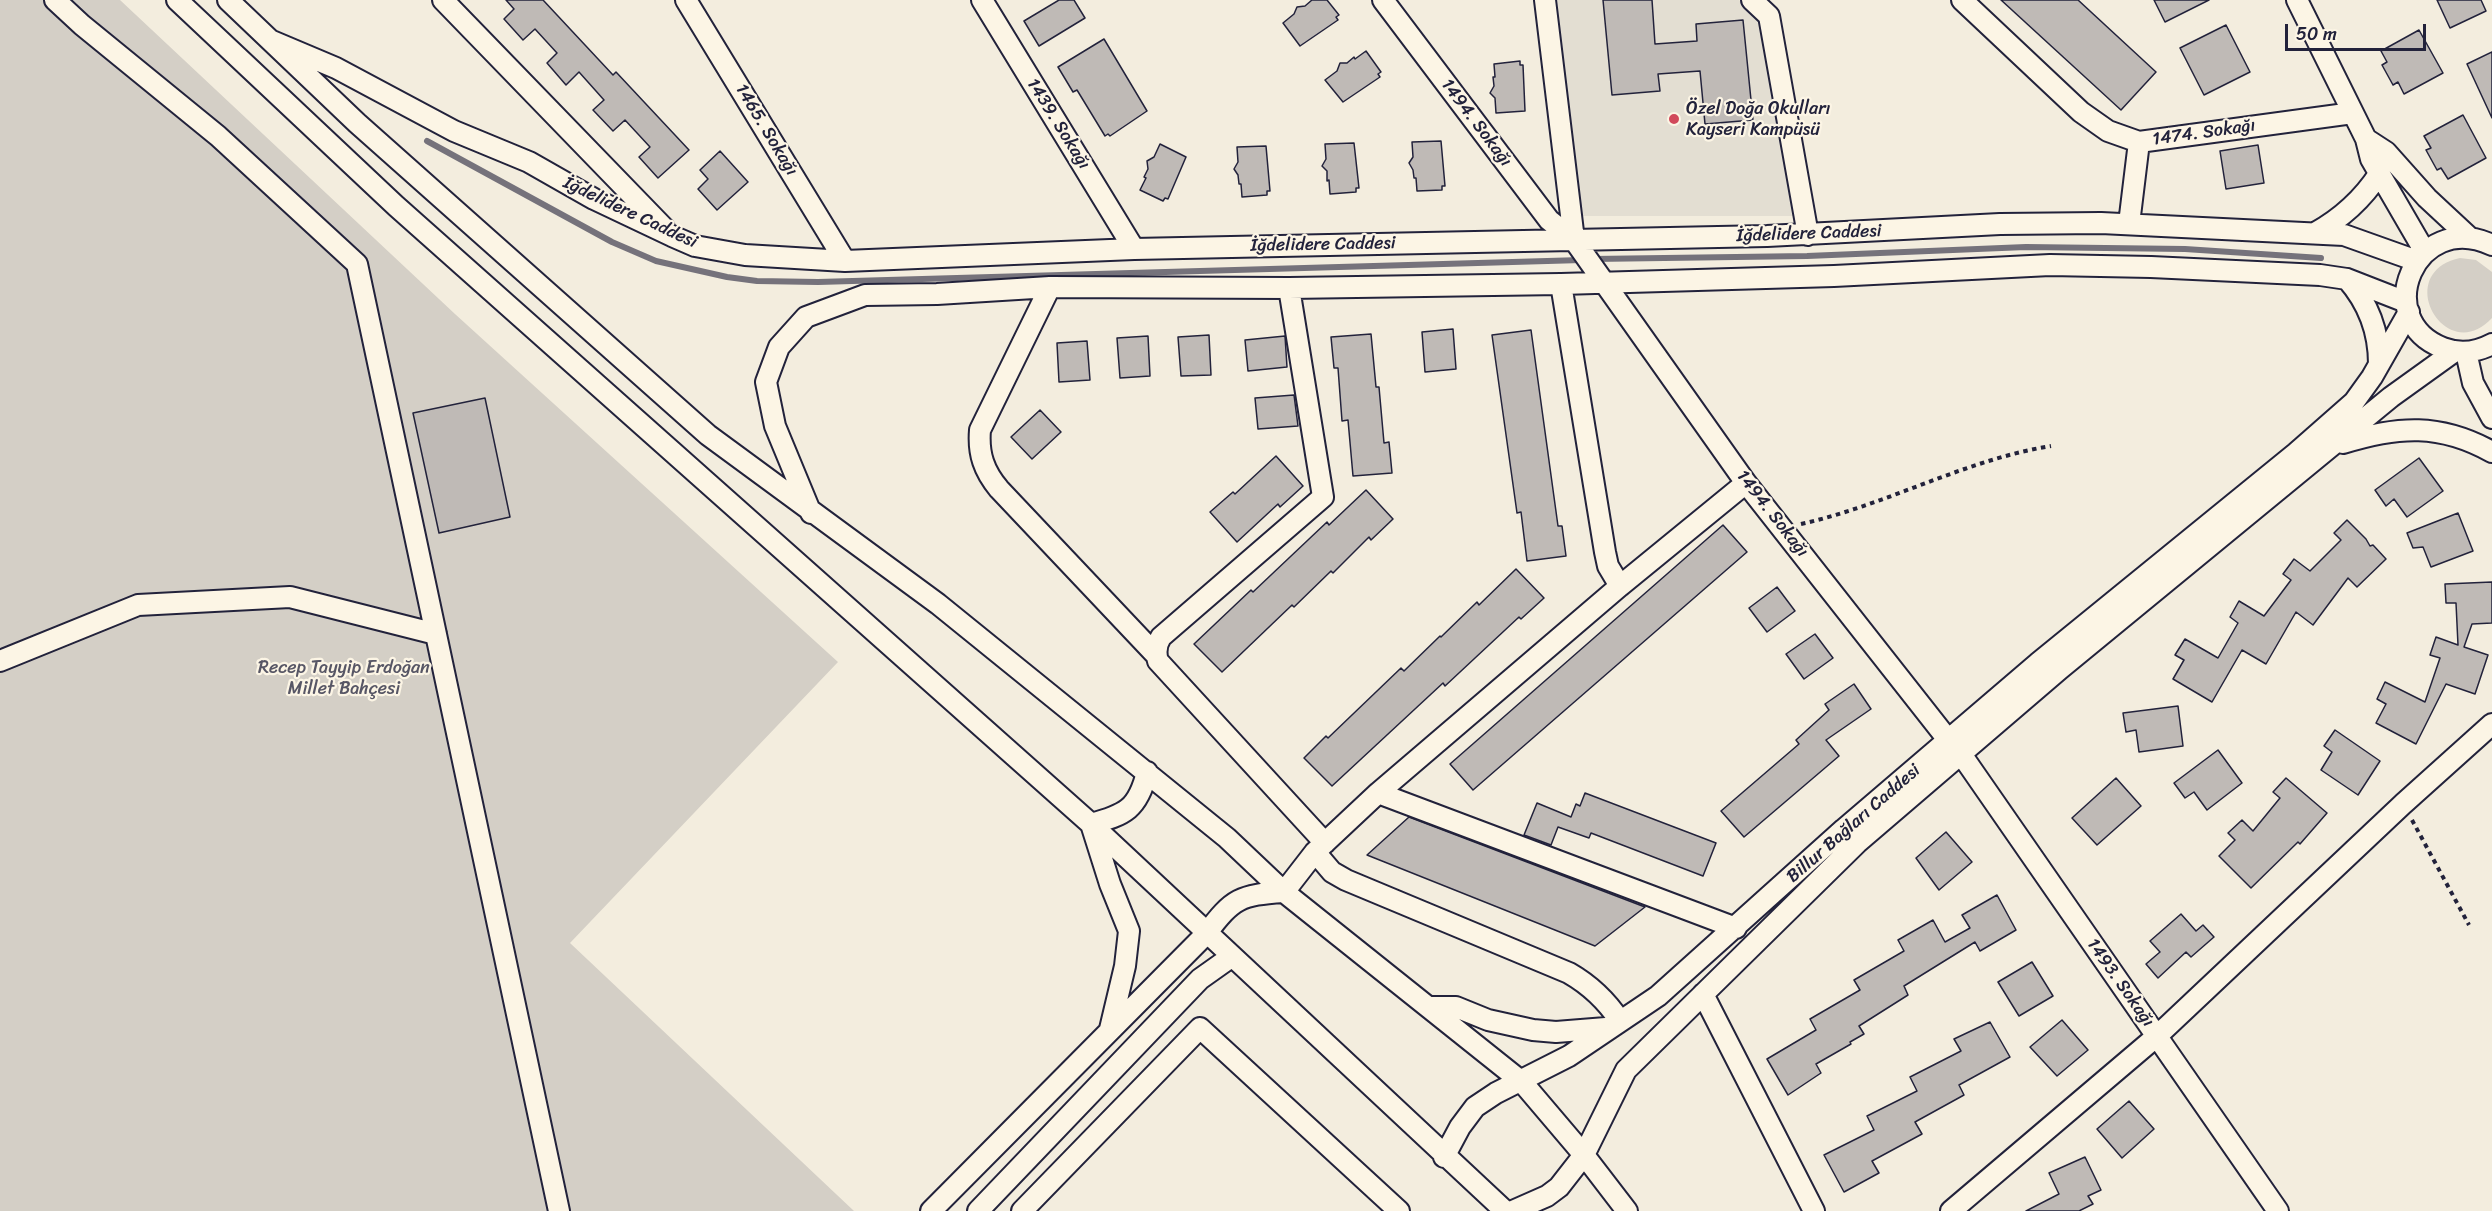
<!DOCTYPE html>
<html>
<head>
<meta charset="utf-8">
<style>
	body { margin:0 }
	#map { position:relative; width:2492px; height:1211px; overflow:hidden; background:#f3edde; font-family:Sriracha,sans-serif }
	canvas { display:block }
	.scale { position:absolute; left:2285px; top:24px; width:141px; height:27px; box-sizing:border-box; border:3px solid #22223b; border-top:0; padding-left:8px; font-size:18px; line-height:21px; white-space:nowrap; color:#22223b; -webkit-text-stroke:4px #fcf5e5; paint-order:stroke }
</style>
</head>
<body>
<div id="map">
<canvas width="2492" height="1211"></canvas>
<div class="scale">50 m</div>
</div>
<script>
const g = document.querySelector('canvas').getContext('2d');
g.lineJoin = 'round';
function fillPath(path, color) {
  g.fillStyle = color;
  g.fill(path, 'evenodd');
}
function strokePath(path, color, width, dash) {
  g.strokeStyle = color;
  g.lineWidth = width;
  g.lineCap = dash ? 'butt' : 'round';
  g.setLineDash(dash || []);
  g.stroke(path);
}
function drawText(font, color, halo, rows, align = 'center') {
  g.font = font + ' Sriracha,sans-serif';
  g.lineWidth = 4.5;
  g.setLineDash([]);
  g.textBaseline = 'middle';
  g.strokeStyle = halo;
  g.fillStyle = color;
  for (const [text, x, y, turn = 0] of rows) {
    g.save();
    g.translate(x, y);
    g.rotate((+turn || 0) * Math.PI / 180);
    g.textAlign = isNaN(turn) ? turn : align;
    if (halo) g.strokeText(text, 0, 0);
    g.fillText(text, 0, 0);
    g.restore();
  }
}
fillPath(new Path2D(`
	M1557,0H1739L1763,22L1797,216H1578Z`), '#e3ded2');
fillPath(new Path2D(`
	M0,0H120L455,314L838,662L570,943L854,1211H0Z
	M2460,258L2476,260L2492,272V318C2446,368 2391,273 2460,258Z`), '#d4cfc6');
strokePath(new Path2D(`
	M427,141L612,242L656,261L727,277L757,281L818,282L1582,260
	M1593,259L1807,256L2026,247L2185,249L2321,258`), '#75727b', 6);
const building = new Path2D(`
	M506,0H543L613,75L616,72L689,150L658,178L639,157L650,147L625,120L613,131L593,110L604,100L579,72L566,85L547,63L557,53L535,29L523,40L504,19L514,9Z
	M1059,0H1074L1085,18L1039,46L1024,21Z
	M1312,0H1327L1339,15L1336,17L1338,20L1300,46L1283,23L1294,14L1297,7L1305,6Z
	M1603,0H1652L1655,44L1697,41L1696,24L1743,20L1753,120L1705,124L1700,71L1658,74L1660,91L1612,95Z
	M2001,0H2078L2156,72L2121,110Z
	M2154,0H2209L2165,22Z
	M2437,0H2481L2486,11L2450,28Z
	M2226,25L2250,72L2204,95L2180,48Z
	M2419,30L2443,73L2404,94L2398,82L2393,85L2382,65L2387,62L2381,51Z
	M1104,39L1147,111L1110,136L1108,134L1105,136L1077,90L1073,92L1058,67Z
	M1366,51L1381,72L1378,74L1380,77L1343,102L1325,80L1337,71L1340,63H1347L1354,57L1355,59Z
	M2492,52V118L2467,64Z
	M1520,61V65H1523L1525,111L1496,113L1495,98L1490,93L1494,86L1493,77H1495L1494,64Z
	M2463,115L2486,158L2448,179L2441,168L2437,170L2426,150L2431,148L2424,136Z
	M1441,141L1445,186H1442V190L1417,191L1416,178H1414L1413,170L1409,163L1413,157L1412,142Z
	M1354,143L1359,188H1356V192L1330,194L1329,180L1327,181V171L1322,166L1326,159L1325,144Z
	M1160,144L1186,157L1168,199L1165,198L1163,201L1140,190L1146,178L1144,177L1148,169L1147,161L1154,157Z
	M2258,145L2264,183L2226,189L2220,151Z
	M1266,146L1270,191H1267V195L1242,197L1241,184H1239L1238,175L1234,169L1238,162L1237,147Z
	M720,151L748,182L717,210L698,189L708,179L700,170Z
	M1453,329L1456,369L1425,372L1422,332Z
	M1531,330L1558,526H1562L1566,556L1527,561L1521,512L1517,513L1492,335Z
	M1371,334L1376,387H1379L1384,443L1389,442L1392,473L1353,476L1348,420L1342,421L1338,368H1334L1331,337Z
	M1209,335L1211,375L1181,376L1178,337Z
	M1148,336L1150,376L1120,378L1117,338Z
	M1285,336L1287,367L1248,371L1245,340Z
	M1087,341L1090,380L1059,382L1057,343Z
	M1294,395L1298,426L1258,429L1255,398Z
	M485,398L510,517L439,533L413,413Z
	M1040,410L1061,432L1032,459L1011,437Z
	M1276,456L1303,486L1280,507L1278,504L1237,542L1210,512L1233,492L1235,494Z
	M2419,458L2443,491L2407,517L2394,499L2386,506L2375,490Z
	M1366,490L1393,519L1371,540L1369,537L1333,573L1331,571L1294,607L1292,605L1222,672L1194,644L1251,590L1253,592L1327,522L1329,525Z
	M2458,513L2473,551L2431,567L2423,547L2413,548L2407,533Z
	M2347,520L2366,539L2370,546L2373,545L2386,559L2357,587L2348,578L2313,625L2296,612L2266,664L2242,650L2212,702L2173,679L2184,660L2175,655L2185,639L2218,658L2238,623L2230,617L2239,601L2264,616L2291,580L2283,574L2294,559L2310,571L2341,540L2334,533Z
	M1723,525L1747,552L1473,790L1450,764Z
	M1516,569L1544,598L1521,619L1519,617L1445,686L1443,683L1332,786L1304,758L1326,736L1328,738L1401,668L1404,671L1440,636L1441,637L1477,602L1479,605Z
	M2492,582V623L2472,624L2464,647L2488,655L2475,694L2446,684L2416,744L2376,723L2386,704L2377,699L2385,682L2425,702L2440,658L2430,655L2436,637L2458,645L2456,603H2446L2445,584Z
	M1777,587L1795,611L1767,632L1749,608Z
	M1815,634L1833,658L1804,679L1786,654Z
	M1854,684L1871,709L1826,740L1839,756L1744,837L1721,811L1799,744L1796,740L1829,710L1825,704Z
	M2178,706L2183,746L2139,752L2136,730L2126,732L2123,713Z
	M2335,730L2380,761L2358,795L2321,770L2332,752L2324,746Z
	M2218,750L2242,783L2207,810L2194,792L2185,798L2174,783Z
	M2116,778L2141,806L2097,845L2072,818Z
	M2286,778L2327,813L2300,844L2298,842L2251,888L2219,856L2235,840L2228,833L2242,820L2253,831L2280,798L2273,792Z
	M1585,793L1716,843L1703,876L1591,833L1589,838L1558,827L1551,845L1524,835L1537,803L1571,817L1576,804L1580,806Z
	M1409,817L1645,907L1595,946L1367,855Z
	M1946,832L1972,862L1939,890L1916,858Z
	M1997,895L2016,930L1980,951L1975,942L1904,986L1908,995L1859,1026L1864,1034L1850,1042L1851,1044L1816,1064L1821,1073L1788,1095L1767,1059L1816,1030L1810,1019L1860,990L1854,980L1904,951L1898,940L1933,920L1945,942L1970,928L1962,915Z
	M2181,914L2196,931L2203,925L2214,937L2191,957L2186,952L2158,978L2146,964L2160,952L2150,941Z
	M2032,962L2053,996L2019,1016L1998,982Z
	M2062,1020L2088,1050L2057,1076L2030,1047Z
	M1990,1022L2010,1057L1959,1085L1964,1095L1915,1122L1922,1134L1872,1161L1879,1173L1844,1192L1824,1155L1874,1130L1867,1116L1917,1091L1910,1077L1961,1051L1954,1039Z
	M2129,1101L2154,1129L2122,1158L2097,1129Z
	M2085,1157L2101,1190L2088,1196L2093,1204L2079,1211H2026L2059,1194L2049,1173Z`);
fillPath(building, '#bfbab6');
strokePath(building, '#22223b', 1.5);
const minor = new Path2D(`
	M55,0L82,25L218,136L357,264L559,1211
	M177,0L396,206L1091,824L1505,1211
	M228,0L357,123L708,435L938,604L1227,838L1284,892L1522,1082L1584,1155L1627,1211
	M443,0L664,228
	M686,0L845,261
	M982,0L1134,249
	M1383,0L1549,220L1574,240
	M1545,0L1574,240L1746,483L1949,741
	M1752,0L1769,16L1808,235
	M1962,0L2081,112L2108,131L2139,142L2353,113
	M2297,0L2366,139L2371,159L2425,252
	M272,41L336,68L454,131L529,162L594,199L672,236L695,246L745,255L845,261L1134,249L1767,236L2000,224L2101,223L2344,235L2417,261
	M2366,139L2386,152L2427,198L2470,238
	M2129,224L2139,142
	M2315,233C2342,218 2362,200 2379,174
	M2492,245C2415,209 2370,320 2443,348C2459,354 2477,352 2492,344
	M2347,279C2369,304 2379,331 2379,364
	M1561,284L1605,552L1608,566L1620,586
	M1050,287L980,430C978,454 984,471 999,489L1156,655
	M1289,288L1323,497L1161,637C1156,645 1155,652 1158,661L1325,843
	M2466,352L2473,383L2492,418
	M2343,443C2398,426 2440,423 2492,452
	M811,513L775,426L766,382L779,347L806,317L865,295L937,294L1050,287L1289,288L1561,284L1834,276L2050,265L2151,267L2320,275L2347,279L2406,302
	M0,661L138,605L290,597L436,634
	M1961,754L2278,1211
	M1378,793L1736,928
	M1315,852L1332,872L1346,880L1569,973C1590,985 1606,1000 1620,1021
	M1703,994L1814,1211
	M1430,1007H1456L1488,1020L1533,1030L1556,1032L1606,1028
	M1110,1029L1125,966L1129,931L1110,884L1091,824C1125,815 1138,809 1147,772
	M1444,1157L1460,1127L1475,1107L1496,1093L1569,1056L1658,996L1844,829L2038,663L2296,453L2354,402L2372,377L2409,312
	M931,1211L1206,934C1233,898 1240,895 1284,892L1315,852L1378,793L1620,586L1746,483
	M978,1211L1200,979L1231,957
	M1022,1211L1200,1028L1399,1211
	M1513,1211L1547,1196L1559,1187L1584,1155L1626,1070L1857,843L2060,669L2391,397L2455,351
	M1951,1211L2157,1036L2403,804L2492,724`);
strokePath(minor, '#22223b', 24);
strokePath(new Path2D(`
	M1801,524C1887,505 1964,460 2051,446
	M2412,820L2469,925`), '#22223b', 4, [4.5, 4.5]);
strokePath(minor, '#fcf5e5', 20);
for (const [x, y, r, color] of [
	[1674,119,6,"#d1495b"]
]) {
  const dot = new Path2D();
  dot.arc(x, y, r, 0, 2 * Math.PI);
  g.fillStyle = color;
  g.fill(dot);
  strokePath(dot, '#fcf5e5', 2);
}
drawText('18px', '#22223b', '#fcf5e5', [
	["Özel Doğa Okulları",1686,109],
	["Kayseri Kampüsü",1686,130]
], 'left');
drawText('18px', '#22223b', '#fcf5e5', [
	["1494. Sokağı",1476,123,53],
	["1439. Sokağı",1058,124,58],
	["1465. Sokağı",766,130,59],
	["1474. Sokağı",2204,133,-8],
	["İğdelidere Caddesi",630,213,25],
	["İğdelidere Caddesi",1809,234,-2],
	["İğdelidere Caddesi",1323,245,-1],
	["1494. Sokağı",1772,514,52],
	["Billur Bağları Caddesi",1854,824,-41],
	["1493. Sokağı",2120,983,55]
]);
drawText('18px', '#575665', '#fcf5e5', [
	["Recep Tayyip Erdoğan",344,668],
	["Millet Bahçesi",344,689]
]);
</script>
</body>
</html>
